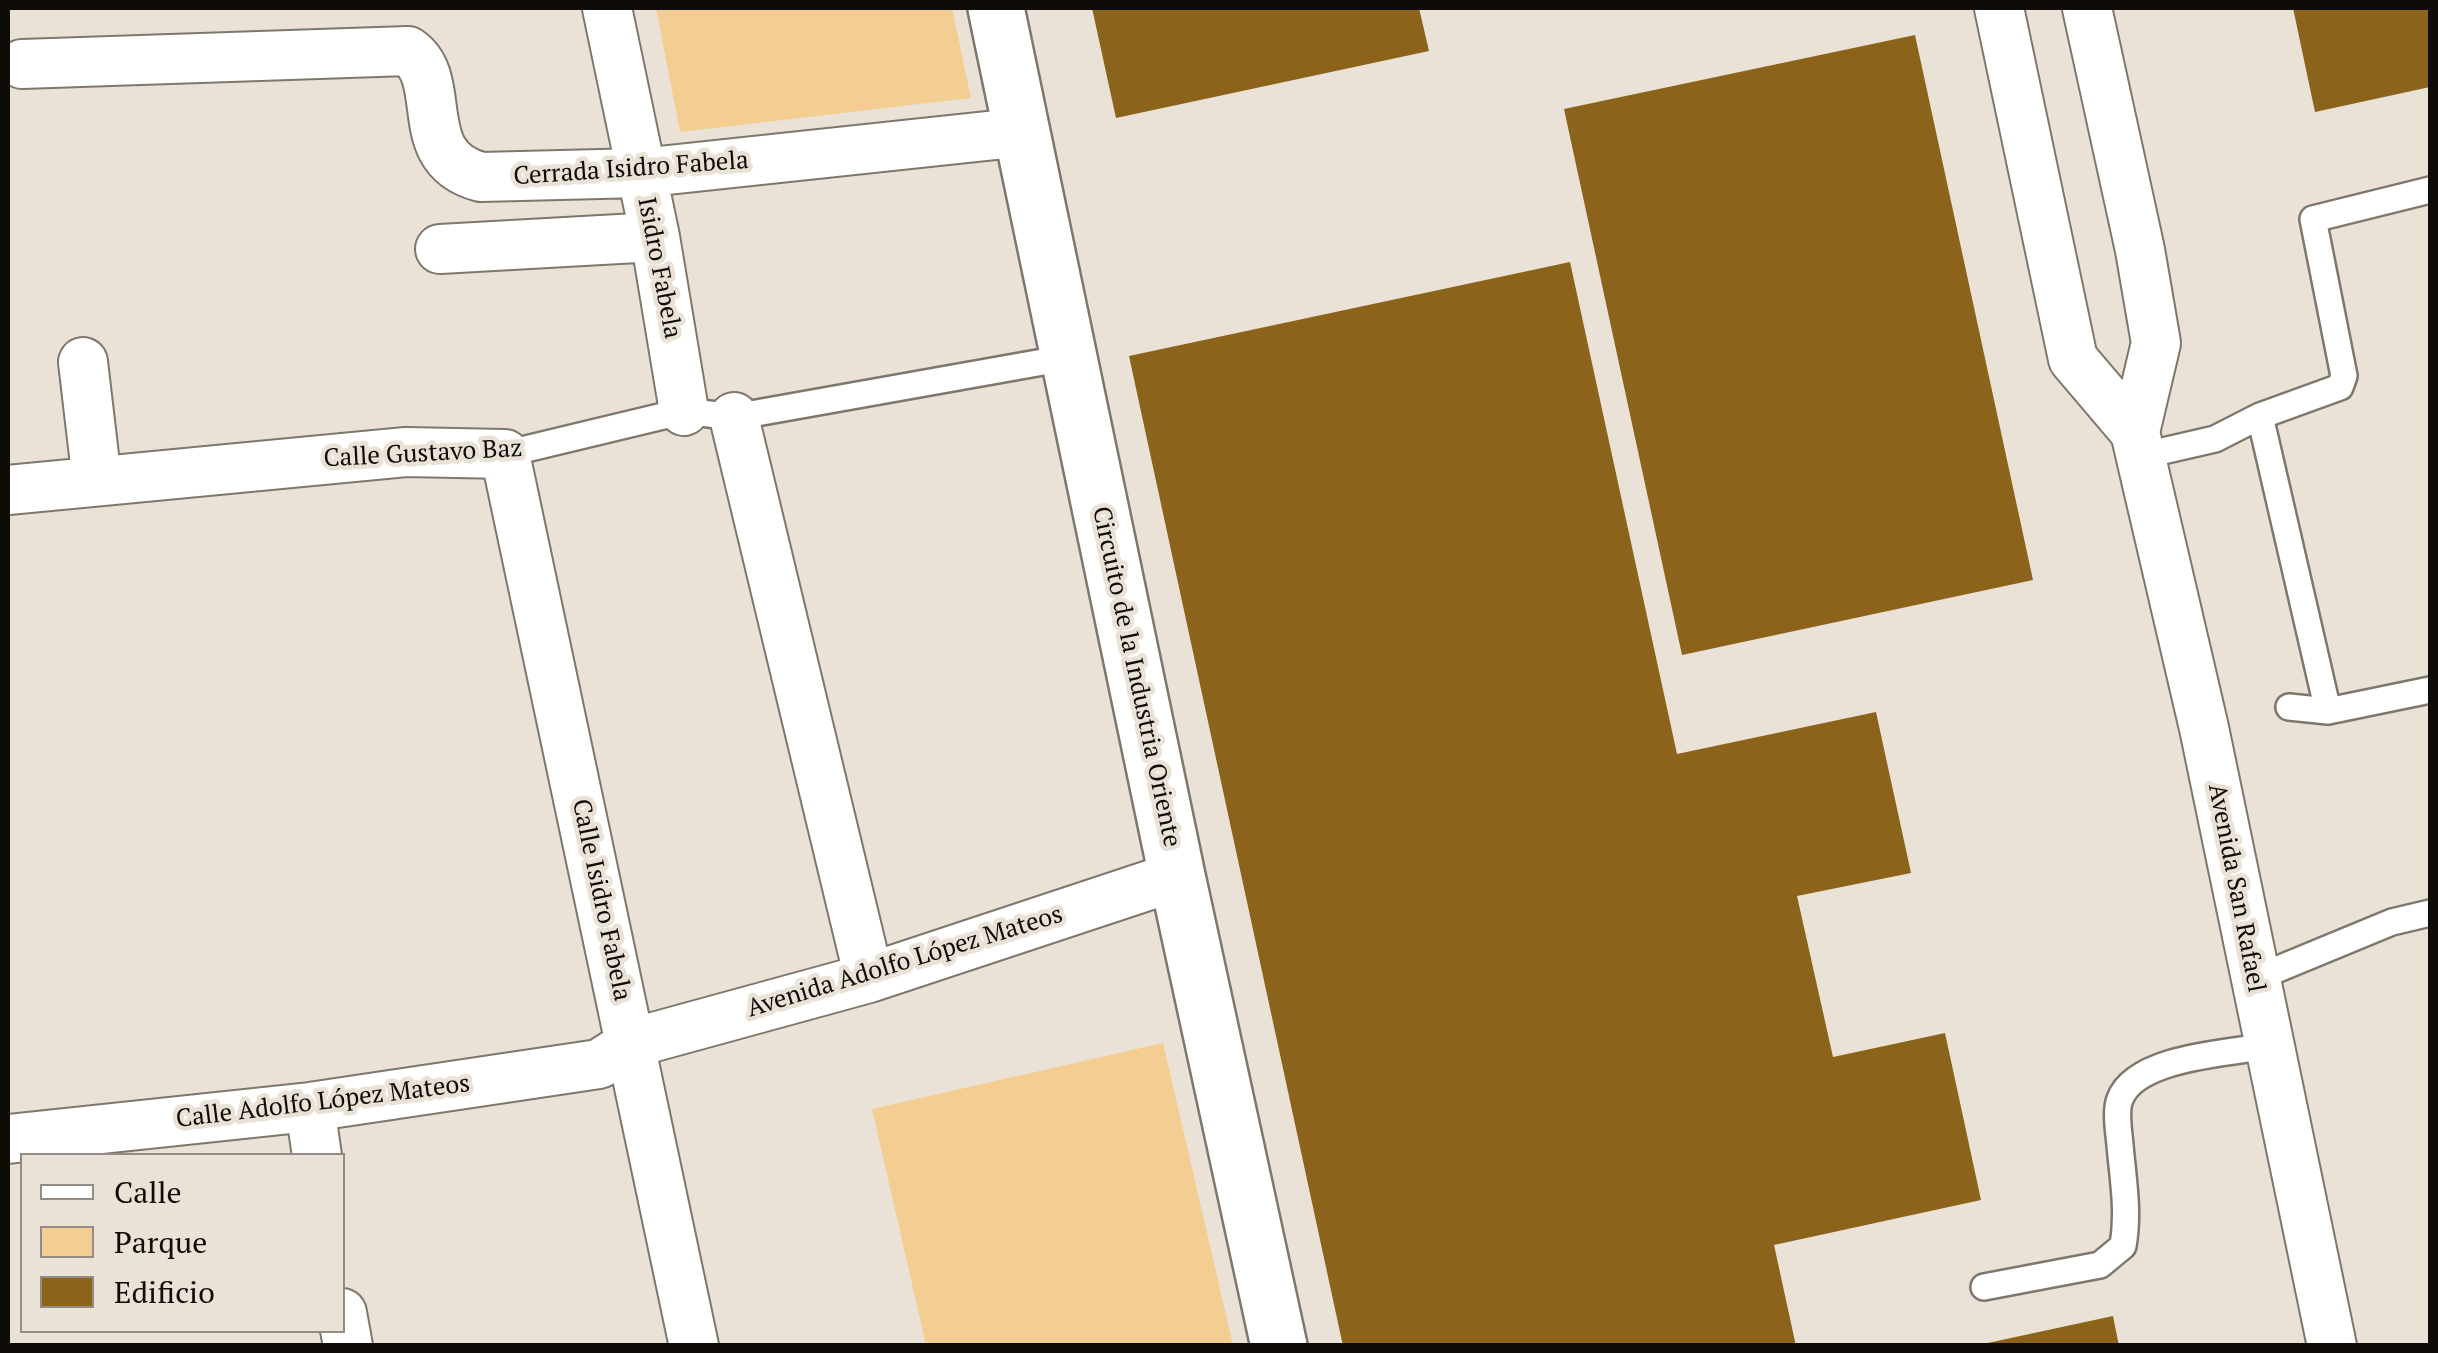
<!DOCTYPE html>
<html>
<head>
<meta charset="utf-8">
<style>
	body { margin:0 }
	#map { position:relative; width:2438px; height:1353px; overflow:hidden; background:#eae2d6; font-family:"PT Serif",serif }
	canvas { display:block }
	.frame { position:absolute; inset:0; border:10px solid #0f0c08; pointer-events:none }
	.legend { position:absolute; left:20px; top:1153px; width:325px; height:180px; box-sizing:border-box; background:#eae2d6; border:2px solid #928c84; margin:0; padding:12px 18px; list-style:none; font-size:30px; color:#0f0c08 }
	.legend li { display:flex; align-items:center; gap:20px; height:50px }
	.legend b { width:50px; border:2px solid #928c84 }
</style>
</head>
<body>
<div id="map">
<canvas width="2438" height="1353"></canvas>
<div class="frame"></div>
<ul class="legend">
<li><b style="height:12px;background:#fff"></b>Calle</li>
<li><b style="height:28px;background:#f4cd92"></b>Parque</li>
<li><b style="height:28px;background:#8b631a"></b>Edificio</li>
</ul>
</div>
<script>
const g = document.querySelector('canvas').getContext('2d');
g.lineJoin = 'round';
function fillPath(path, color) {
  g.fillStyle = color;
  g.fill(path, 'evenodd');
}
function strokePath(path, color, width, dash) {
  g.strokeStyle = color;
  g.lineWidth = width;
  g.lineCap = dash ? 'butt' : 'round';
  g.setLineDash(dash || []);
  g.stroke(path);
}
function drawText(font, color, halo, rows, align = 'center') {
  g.font = font + ' "PT Serif",serif';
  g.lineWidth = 9;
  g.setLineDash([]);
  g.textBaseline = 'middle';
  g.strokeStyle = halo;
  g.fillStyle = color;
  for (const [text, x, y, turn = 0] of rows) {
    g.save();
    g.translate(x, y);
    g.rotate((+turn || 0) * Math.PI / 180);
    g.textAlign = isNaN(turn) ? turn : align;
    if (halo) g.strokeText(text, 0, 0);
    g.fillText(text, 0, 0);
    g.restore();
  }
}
fillPath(new Path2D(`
	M656,8H952L971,98L680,132Z
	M1163,1043L1233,1345H926L872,1109Z`), '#f4cd92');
fillPath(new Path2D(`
	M1092,8H1419L1429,51L1116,118Z
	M2293,8H2430V87L2315,112Z
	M1915,35L2033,580L1682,655L1564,109Z
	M1570,262L1677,754L1876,712L1911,873L1797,896L1833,1057L1945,1033L1981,1200L1774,1245L1796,1346H1343L1129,356Z
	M2113,1316L2119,1346H1983V1344Z`), '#8b631a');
const service = new Path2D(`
	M505,454L684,411L734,417L1071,357
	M2141,456L2215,439L2260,416
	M2289,707L2328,711L2430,690
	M2328,711L2260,416L2340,387L2344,376L2313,219L2430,190
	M2254,979L2392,922L2430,913
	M1984,1287L2100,1265L2123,1246C2129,1211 2123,1180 2120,1145C2119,1133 2115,1111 2120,1099C2136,1057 2229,1053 2268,1046`);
const minor = new Path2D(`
	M607,8L655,237L684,411
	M1999,8L2073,359L2135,432
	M2087,8L2140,250L2156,343L2135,432L2204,728L2332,1346
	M22,64L408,51C451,80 408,158 481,177L640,173L1024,132
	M440,249L655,237
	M83,362L97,481
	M734,417L869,978
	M8,490L406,452L505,454L694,1346
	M310,1107L317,1156
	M8,1139L310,1107L599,1064L632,1043L869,978L1177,876
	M342,1313L348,1346`);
const trunk = new Path2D(`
	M996,8L1177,876L1279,1346`);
strokePath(service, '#7e776c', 30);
strokePath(minor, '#7e776c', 52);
strokePath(trunk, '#7e776c', 60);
strokePath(service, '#fff', 25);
strokePath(minor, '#fff', 48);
strokePath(trunk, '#fff', 55);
drawText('25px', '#0f0c08', '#eae2d6', [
	["Cerrada Isidro Fabela",631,169,-4],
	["Isidro Fabela",659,268,79],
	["Calle Gustavo Baz",423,454,-3],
	["Circuito de la Industria Oriente",1136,677,78],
	["Avenida San Rafael",2236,888,79],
	["Calle Isidro Fabela",601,900,78],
	["Avenida Adolfo López Mateos",905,962,-17],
	["Calle Adolfo López Mateos",323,1102,-7]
]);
</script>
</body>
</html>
